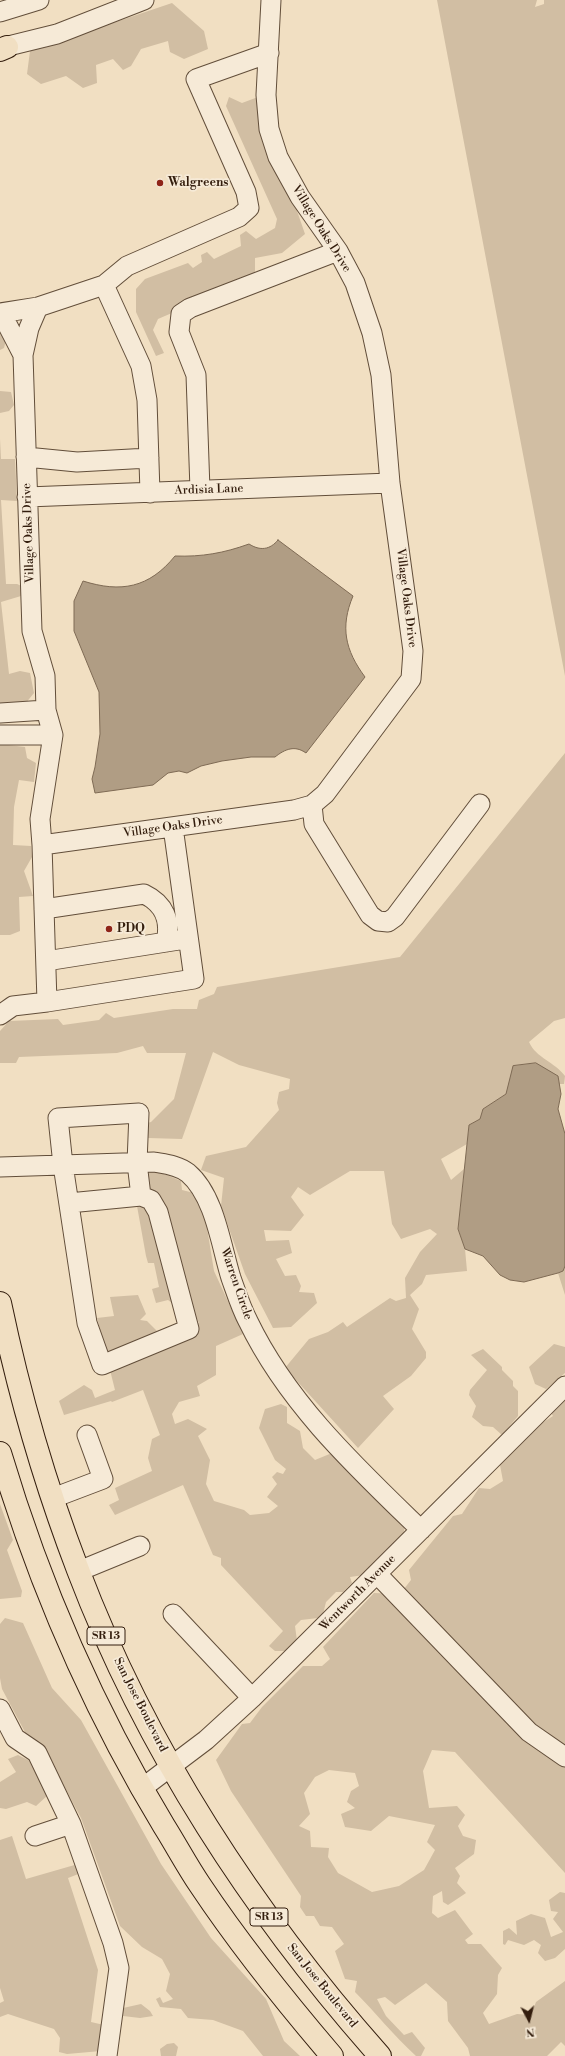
<!DOCTYPE html>
<html>
<head>
<meta charset="utf-8">
<style>
	body { margin:0 }
	#map { position:relative; width:565px; height:2056px; overflow:hidden; background:#f1dfc2; font-family:"Libre Bodoni",serif }
	canvas { display:block }
	.north { position:absolute; left:509px; top:2000px; width:40px; height:40px; -webkit-text-stroke:3px #f6ead7; paint-order:stroke; rotate:173deg; font-size:11px; font-weight:700; line-height:16px; text-align:center; color:#331d0d }
	.north::after { content:''; display:block; margin:auto; width:14px; height:18px; background:#331d0d; clip-path:polygon(50% 0,100% 100%,50% 72%,0 100%) }
</style>
</head>
<body>
<div id="map">
<canvas width="565" height="2056"></canvas>
<div class="north">N</div>
</div>
<script>
const g = document.querySelector('canvas').getContext('2d');
g.lineJoin = 'round';
function fillPath(path, color) {
  g.fillStyle = color;
  g.fill(path, 'evenodd');
}
function strokePath(path, color, width, dash) {
  g.strokeStyle = color;
  g.lineWidth = width;
  g.lineCap = dash ? 'butt' : 'round';
  g.setLineDash(dash || []);
  g.stroke(path);
}
function drawText(font, color, halo, rows, align = 'center') {
  g.font = font + ' "Libre Bodoni",serif';
  g.lineWidth = 3.5;
  g.setLineDash([]);
  g.textBaseline = 'middle';
  g.strokeStyle = halo;
  g.fillStyle = color;
  for (const [text, x, y, turn = 0] of rows) {
    g.save();
    g.translate(x, y);
    g.rotate((+turn || 0) * Math.PI / 180);
    g.textAlign = isNaN(turn) ? turn : align;
    if (halo) g.strokeText(text, 0, 0);
    g.fillText(text, 0, 0);
    g.restore();
  }
}
fillPath(new Path2D(`
	M437,0H537L535,7L544,4V0H565V676Z
	M172,3L204,31L208,49L184,59L170,52L168,41L141,49L131,66L123,70L113,59L96,65L97,83L83,88L66,76L41,84L27,74L30,51Z
	M229,97L242,103L258,97L260,134L296,208L305,234L282,253L255,258V277L158,319L153,330L164,353L156,356L136,312V289L145,279L188,263L193,268L202,262L201,255L207,252L214,259L241,246L240,235L246,231L256,239L275,228L277,219L226,106Z
	M0,328L7,336L4,348L0,350Z
	M0,391L11,392L14,405L9,411L0,413Z
	M0,439L1,459H15L17,501L1,500L6,584H17L24,587L21,596L1,602L9,674L20,671L30,673L34,693L25,704L0,706Z
	M0,744L25,747L27,758L36,763L34,782L19,780L14,807L13,845L31,846L32,857L24,871L33,896L19,897L20,931L10,935H0Z
	M565,753V1018L554,1021L529,1042C536,1058 555,1062 565,1076L564,1084H559L558,1076L506,1094L483,1109L480,1119L469,1125L467,1144L441,1159L451,1180L464,1169L458,1229L465,1249L467,1271L426,1275L422,1284L410,1295L419,1309L412,1329L426,1352V1358L411,1376L383,1396L394,1409L358,1448L285,1368L309,1339L328,1332L343,1322L347,1327L390,1298L396,1301L406,1298L405,1278L420,1252L437,1234L430,1229L401,1239L392,1224L384,1171H350L310,1195L298,1187L291,1197L304,1215L291,1231L264,1230L266,1241L289,1240L292,1253L276,1259L285,1276L296,1275L301,1286L299,1292L314,1293L317,1303L291,1327L273,1328L245,1274L221,1206L224,1178L201,1170L206,1156L246,1147L279,1110L277,1103L279,1092L289,1089L290,1079L239,1065L213,1052L182,1139L148,1138L147,1123L151,1122L174,1099L186,1053H147L143,1046L117,1053L19,1057L16,1063H0V1031L9,1021L58,1019L63,1025L99,1020L106,1013L114,1018L173,1009H197L199,1000L214,994L217,987L400,957Z
	M151,1171L167,1175L181,1181L182,1190L194,1193L204,1209L214,1271L243,1334L216,1346V1375L197,1386L200,1396L179,1402L172,1414L175,1424L188,1419L207,1429L198,1436L210,1460L206,1484L214,1501L244,1510L250,1515L269,1513L278,1506L267,1497L277,1484L272,1477L277,1472L283,1474L286,1469L275,1460L259,1428L265,1409L281,1404L287,1407V1423L300,1431L303,1448L315,1460L332,1453L405,1525L403,1537L364,1575L350,1577L352,1583L343,1592H336L326,1602L323,1614L318,1618L301,1620L295,1626L297,1641L288,1651H275L269,1646L283,1631L221,1565V1558L213,1555L183,1485L115,1515L109,1505L119,1500L115,1488L152,1471L148,1458L152,1439L160,1435L143,1390L112,1402L111,1401L64,1415L59,1401L84,1385L92,1390L95,1398L115,1390L97,1318L114,1316L110,1297L138,1295L146,1314L140,1320L147,1321L157,1331L170,1326L179,1328L199,1323L192,1309H180L168,1300L156,1303L152,1289L159,1287L154,1263H148L146,1256L137,1206L122,1208L141,1181Z
	M565,1266V1295L558,1273L563,1271Z
	M554,1344L565,1347V1373L546,1389L535,1384L529,1367Z
	M483,1349L502,1367V1370L513,1381V1386L518,1391V1416L502,1435L493,1427L483,1426L472,1417L476,1406L469,1395L470,1390L487,1370L471,1355Z
	M565,1397V1873L455,1752L432,1750L423,1771L429,1808L457,1806L465,1815L458,1826L463,1836L476,1840L474,1854L455,1868L460,1876L457,1883L466,1893L448,1905L443,1902L442,1891L433,1896L432,1913L438,1918L455,1910L473,1934L465,1940L468,1944H481L502,1968L498,1975L497,1994L483,2013L489,2024L517,2014L531,2015L536,2002L565,1981V2046L561,2042L547,2056H470L468,2048L448,2021L447,2002L426,1983L395,2005L385,1997L377,1999L386,2016L404,2035L412,2032L425,2048L421,2056H416C394,2036 376,2013 355,1992L357,1981L345,1979L335,1951L344,1944L332,1927L320,1926L314,1916H306L300,1907L301,1896L231,1791L216,1760L242,1724L250,1723L262,1707L303,1666H322L330,1659L323,1647L374,1593L400,1594L411,1580L409,1570L453,1516L462,1514L479,1488L490,1489L503,1481L500,1465L542,1423L553,1416L551,1413ZM329,1770L355,1773L359,1786L351,1791L347,1802L355,1808L341,1814L345,1827L371,1831L389,1816L435,1825L427,1842L435,1850L424,1870L399,1886L372,1892L338,1873L328,1857L329,1848L311,1847L310,1831L299,1826L310,1814L304,1793L315,1777Z
	M0,1504L13,1540L7,1550L22,1591L21,1597L0,1599Z
	M5,1618L23,1623L52,1688L81,1720L161,1864L211,1938L266,1999L284,2041L300,2056H263L243,2031L213,2020L188,2018L181,2009L160,2007L156,1999L160,1997L163,2003L173,1999L166,1991L170,1974L162,1959L142,1947L120,1926L81,1818L42,1745L26,1734L2,1689L0,1678V1624Z
	M18,1755L30,1761L48,1795L36,1806L27,1802L6,1809L0,1808V1782L16,1772L8,1759Z
	M12,1836L26,1879L78,1864L81,1873L68,1878L98,1970L91,2022L104,2025L101,2051L67,2054L59,2052L60,2038L54,2029L8,2014L0,2017V2003L4,2001L0,1988V1840Z
	M560,1892L565,1893V1949L555,1958L545,1961L538,1953L541,1945L534,1940L524,1945L508,1940L505,1945L503,1944V1931L509,1928L517,1935L516,1921L531,1914L545,1918L551,1937L563,1932L553,1919L558,1912L551,1911L549,1900Z
	M141,2004L150,2011L153,2016L140,2018L123,2016V2008Z
	M174,2043L178,2047L176,2056H161L160,2049L167,2044Z`), '#d1bea3');
const water = new Path2D(`
	M278,540L353,596C340,627 345,650 365,677L306,753C295,745 285,749 275,757H251L222,761L201,766L187,773L179,771L168,773L153,785L95,793L92,779L95,767L100,734L99,692L74,631V601L83,581C121,593 149,588 175,556C202,557 224,553 249,544C260,551 270,550 278,540Z
	M536,1063L558,1076L561,1094L558,1109L565,1134V1266L563,1271L558,1273L524,1282L510,1280L500,1275L483,1256L465,1249L458,1229L469,1125L480,1119L483,1109L506,1094L513,1066Z`);
fillPath(water, '#b09d84');
strokePath(water, '#7e6a54', 1);
const minor = new Path2D(`
	M0,12L39,0
	M0,48L57,34L144,0
	M104,285L141,366L147,400L150,493
	M38,307L29,328L23,355L32,631L45,676L46,710L53,735L40,819L42,845L294,810L312,805L325,794L411,679L413,651L390,483L381,375L372,333L355,283L338,251L300,197L278,157L269,129L266,95L271,0
	M0,313L38,307L104,285L127,266L239,217L249,208L246,192L196,79L269,53
	M0,318L7,324L23,355
	M26,457L77,462L149,458
	M200,490L196,375L179,332L181,314L190,308L338,251
	M27,497L390,483
	M0,713L46,710
	M0,735H53
	M312,805L314,824L370,915L378,921L388,922L395,917L480,804
	M42,845L47,1002L194,979L173,827
	M44,909L144,894C165,904 171,921 166,942
	M46,961L179,940
	M0,1015L13,1006L47,1002
	M0,1167L154,1162C165,1164 178,1165 188,1173C215,1196 221,1246 231,1278C236,1292 241,1308 248,1321C288,1404 356,1467 421,1530
	M69,1203L141,1196L151,1200L158,1212L189,1329L102,1365L87,1323L63,1165L58,1118L139,1113L137,1163L141,1196
	M53,1498L103,1479L87,1435
	M79,1571L140,1546
	M377,1574L529,1732L565,1757
	M173,1614L252,1698
	M0,1709L15,1738L37,1753L71,1824L113,1943L119,1968L107,2056
	M141,1789L206,1740L252,1698L565,1386
	M35,1836L71,1824`);
const major = new Path2D(`
	M0,50L7,47
	M0,1303C19,1394 45,1484 78,1570C146,1749 254,1914 380,2056
	M0,1453C39,1584 93,1709 164,1826C176,1845 187,1866 200,1885C240,1945 285,2001 332,2056`);
strokePath(minor, '#624e3a', 21);
strokePath(major, '#331d0d', 24);
strokePath(minor, '#f6ead7', 19);
strokePath(major, '#f1dfc2', 22);
for (const [x, y, r, color] of [
	[160,183,4,"#8f2418"],
	[109,929,4,"#8f2418"]
]) {
  const dot = new Path2D();
  dot.arc(x, y, r, 0, 2 * Math.PI);
  g.fillStyle = color;
  g.fill(dot);
  strokePath(dot, '#f6ead7', 1.5);
}
for (const [x, y, w] of [
	[106,1636,38],
	[269,1917,38]
]) {
  const box = new Path2D();
  box.roundRect(x - w / 2, y - 9, w, 18, 3);
  g.fillStyle = '#f6ead7';
  g.fill(box);
  strokePath(box, '#331d0d', 1);
}
drawText('bold 11px', '#331d0d', null, [
	["SR 13",106,1636],
	["SR 13",269,1917]
]);
drawText('bold 12px', '#331d0d', '#f6ead7', [
	["Walgreens",168,183],
	["PDQ",117,929]
], 'left');
drawText('12px', '#331d0d', '#f6ead7', [
	["Village Oaks Drive",321,229,58],
	["Ardisia Lane",209,490,-2],
	["Village Oaks Drive",29,533,-92],
	["Village Oaks Drive",406,598,83],
	["Village Oaks Drive",173,827,-8],
	["Warren Circle",236,1284,71],
	["Wentworth Avenue",358,1593,-45],
	["San Jose Boulevard",140,1705,63],
	["San Jose Boulevard",322,1986,51]
]);
</script>
</body>
</html>
